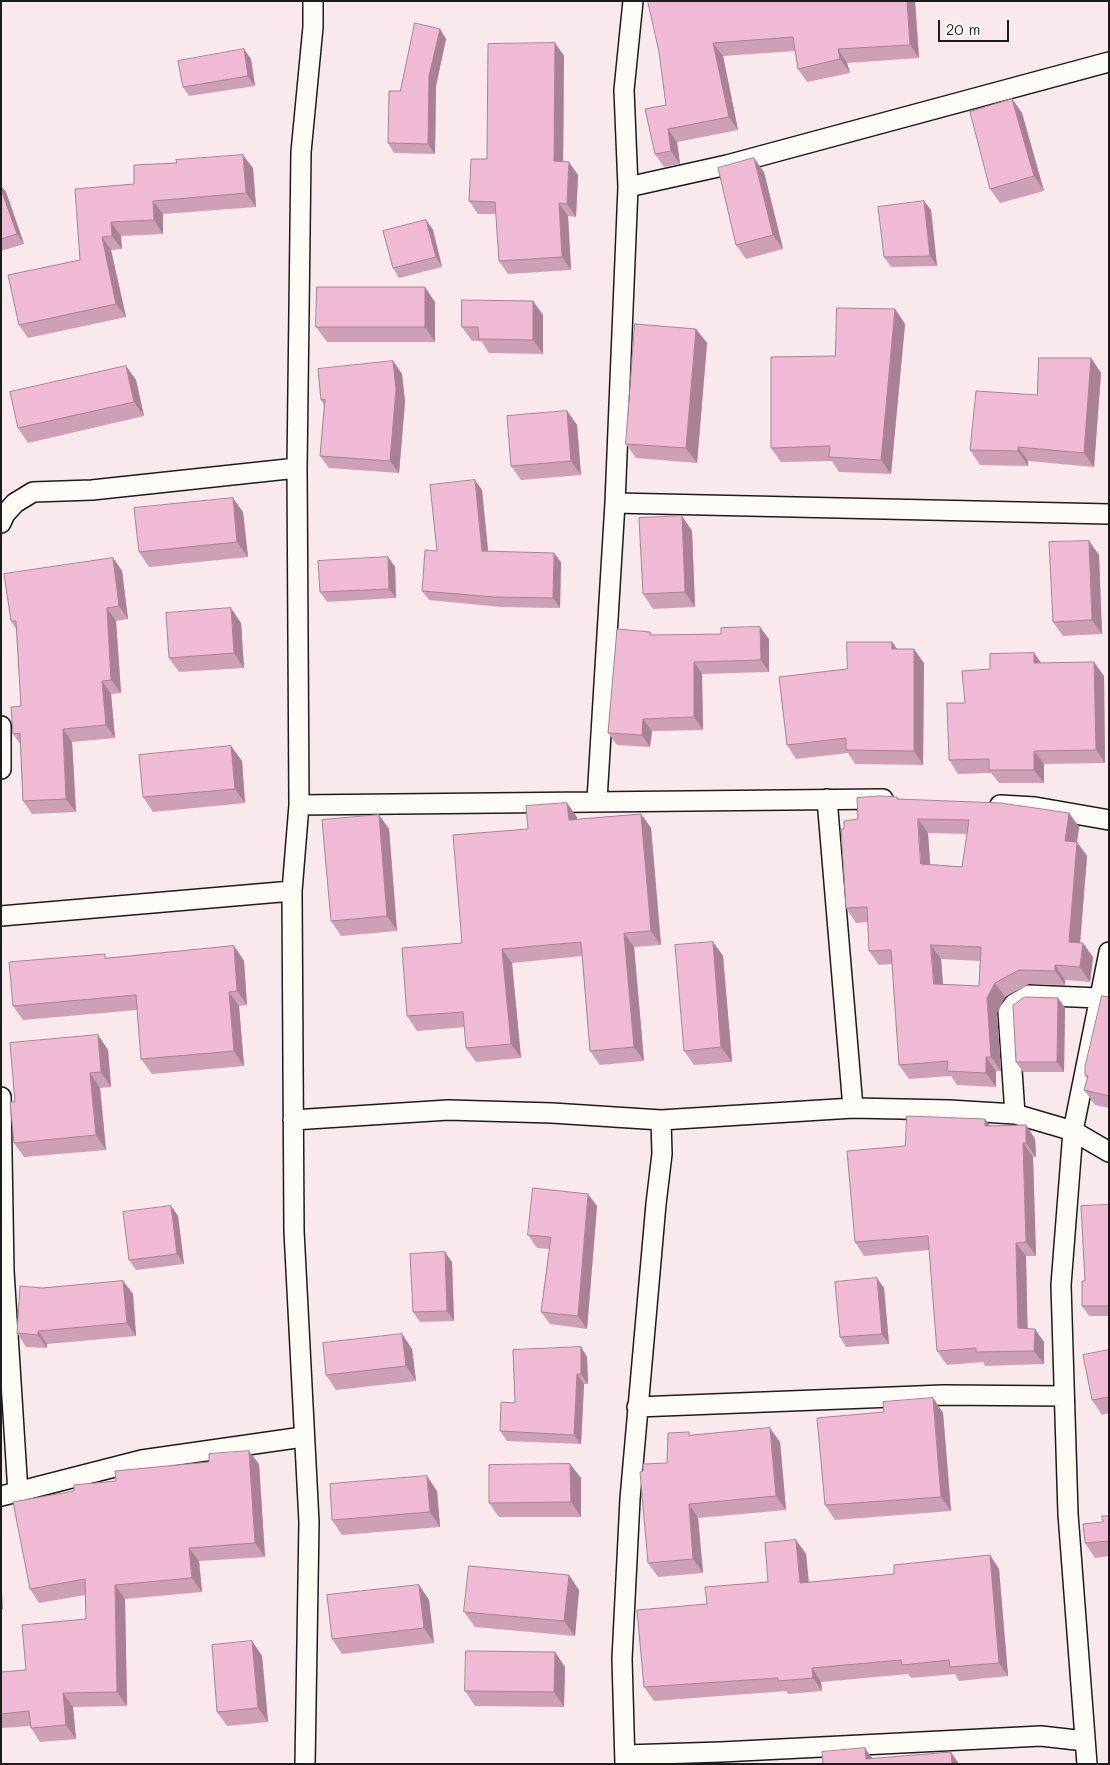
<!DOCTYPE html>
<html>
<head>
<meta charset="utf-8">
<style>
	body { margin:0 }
	#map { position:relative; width:1110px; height:1765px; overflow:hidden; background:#f9e8ec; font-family:Mali,sans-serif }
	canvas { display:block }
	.frame { position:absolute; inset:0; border:2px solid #1c1c1c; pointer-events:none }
	.scale { position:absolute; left:938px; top:20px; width:71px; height:22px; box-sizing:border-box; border:2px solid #1c1c1c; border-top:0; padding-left:6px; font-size:15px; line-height:18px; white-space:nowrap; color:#1c1c1c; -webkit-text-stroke:4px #fdfcf7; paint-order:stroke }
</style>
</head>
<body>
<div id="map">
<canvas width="1110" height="1765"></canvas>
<div class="frame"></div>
<div class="scale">20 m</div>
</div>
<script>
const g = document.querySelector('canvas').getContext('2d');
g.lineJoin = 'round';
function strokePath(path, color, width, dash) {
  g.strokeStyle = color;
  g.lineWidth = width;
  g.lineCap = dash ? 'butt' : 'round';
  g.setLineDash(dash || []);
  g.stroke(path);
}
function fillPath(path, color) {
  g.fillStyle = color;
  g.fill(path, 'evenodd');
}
const street = new Path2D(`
	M628,187L624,90L633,1
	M615,503L1109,514
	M1,523L5,514L15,503L33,492L92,490L297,468
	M1,726V769
	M827,799L853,1108
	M597,800L615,503L628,187L727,165L1109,62
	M299,805L883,799
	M1000,805L1035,807L1109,820
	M1,916L292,891
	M1,1097L4,1271L18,1493
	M1015,1114L1008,1012L1014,1004L1029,995L1098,998
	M293,1120L448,1110L552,1113L661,1120L853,1108L949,1110L1015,1114L1073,1131L1109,1152
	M637,1407L943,1395L1064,1396
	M1,1496L142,1460L303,1437
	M625,1755L721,1752L1041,1736L1085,1741
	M305,1764L309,1522L294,1231L292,891L299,805L297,468L301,152L313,27V1
	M625,1764L622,1659L630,1499L656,1204L662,1154L661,1120
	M1087,1764L1068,1514L1061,1285L1073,1131L1109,952`);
strokePath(street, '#1c1c1c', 22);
strokePath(street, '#fdfcf7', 19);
fillPath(new Path2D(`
	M915,1L919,58L847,63L850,73L807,82L798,69L795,51L723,56L738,130L677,142L680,164L664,167L655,154L666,105L659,52Z
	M440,29L446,39L436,86L435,154L394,153L388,143L400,91Z
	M555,43L564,56L563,162L578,175L576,217L568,216L571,270L508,274L499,261L496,214H478L469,201L487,159Z
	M251,59L255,86L189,96L183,87Z
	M1012,99L1022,113L1044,191L1000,203L990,189Z
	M253,168L256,207L163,214V234L121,236L122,249L111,250L126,317L28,338L19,325L80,260L134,184Z
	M764,172L783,249L746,259L736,245Z
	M1,186L6,192L24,244L1,251Z
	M924,201L931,210L937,266L891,267L884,257Z
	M426,220L433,230L442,267L399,278L393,268Z
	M533,301L543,315V354L489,353L481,341H472L462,327Z
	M435,302V342H327L316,327Z
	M895,309L905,324L891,474L839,472L832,461L781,462L771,448L835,356Z
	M696,329L707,343L697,463L636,458L626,444Z
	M1091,358L1101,373L1094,467L1028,461V466L980,465L970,450L1037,395Z
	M393,361L402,374L405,402L399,473L329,468L320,456L324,405L321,400Z
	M126,366L136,380L144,416L28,443L18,428Z
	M567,411L577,425L581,475L521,480L511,466Z
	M482,490L488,551L561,562L560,608L501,607L429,600L422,591L437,551Z
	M243,512L248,557L149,567L139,552Z
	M682,516L692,531L695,607L653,609L643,594Z
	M1089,541L1099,555L1102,634L1063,636L1053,622Z
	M388,557L395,567L396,598L327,602L320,592Z
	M113,558L122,571L128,619L116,621L121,693L111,694L115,738L72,742L76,812L32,814L23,801L20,744L13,734L21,706L16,629L11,621Z
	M241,623L244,668L179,672L169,658Z
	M650,632L652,635L769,639V672L702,674L703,730L652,731L650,747L617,745L608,733Z
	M892,642L897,649L924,663L923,765L855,764L848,753L796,759L787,745L847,669Z
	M1034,653L1041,663L1104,676L1105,763L1044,764V783H999L991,773L958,774L949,760L965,703L990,669Z
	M231,746L242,761L245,803L153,812L143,797Z
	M897,797L899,799L1069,813L1079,827L1077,842L1087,856L1080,943L1093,957L1090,982L1065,980V985L1029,984L1005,997L997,1013L1001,1071H996V1087L957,1085L951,1076L909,1079L899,1065L892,964L879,965L869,951L868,922L856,923L846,908L844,829ZM928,833L967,834L962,867L930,864ZM941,959L980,961L979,986L943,984Z
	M641,814L651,828L661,945L634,947L644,1061L600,1065L590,1051L582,956L512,963L521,1058L476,1062L466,1048L465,1027L417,1031L407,1016L462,943L528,829L577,817V819Z
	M379,815L389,829L397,931L341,936L331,921Z
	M713,942L723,956L732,1062L694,1065L684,1051Z
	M234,946L244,961L247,1005L239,1006L244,1066L152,1074L141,1059L137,1010L23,1020L13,1006L108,958Z
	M1109,997V1108L1095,1105L1084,1090L1087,1079L1085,1075Z
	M1058,998L1065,1008L1064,1072H1023L1016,1062Z
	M98,1035L108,1050L111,1087L100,1088L106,1150L24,1157L14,1143L15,1102Z
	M1026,1125L1035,1139L1036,1157H1033L1036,1256H1026L1027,1328L1044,1342V1364L985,1366L983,1362L947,1365L937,1351L929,1250L864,1256L855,1242L905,1146L990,1126Z
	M1109,1205V1316H1089L1082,1306L1085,1281Z
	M171,1206L178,1216L184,1264L136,1270L129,1260Z
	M597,1206L587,1329L550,1324L541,1312L549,1249L537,1248L528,1235Z
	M452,1262L454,1321L420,1322L413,1312Z
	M123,1281L133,1294L136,1336L47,1344V1348L26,1347L17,1333L42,1288Z
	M884,1288L889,1344L846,1347L840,1337Z
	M402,1334L412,1349L416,1381L336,1390L326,1375Z
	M581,1347L587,1357L588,1384H584L581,1444L507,1441L500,1431L515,1403Z
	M1109,1350V1413L1102,1415L1092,1400Z
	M933,1398L943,1413L951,1511L835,1520L825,1505L884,1412Z
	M691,1435L780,1442L786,1510L698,1518L703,1573L658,1577L648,1563L643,1471L667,1463Z
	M259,1464L265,1557L199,1561L202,1592L125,1599L127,1706L73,1707L76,1739L40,1742L31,1728L30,1726L1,1728V1672L26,1670L86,1619L85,1595L39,1603L30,1589L74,1491L116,1481Z
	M581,1478V1517H499L489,1503Z
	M437,1491L440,1527L342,1535L332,1520Z
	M1109,1516V1556L1095,1558L1085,1543Z
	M796,1540L806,1554L809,1582L894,1574L990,1555L999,1569L1008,1676L959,1681L955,1674L911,1678L908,1674L821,1682L822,1691L788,1694L786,1691L654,1701L644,1687L707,1604L768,1582Z
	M419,1585L429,1600L434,1643L342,1654L332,1639Z
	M579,1590L575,1636L475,1627L464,1612Z
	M252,1641L262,1656L268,1722L227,1726L217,1712Z
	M555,1652L565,1667L564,1707L475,1706L465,1691Z`), '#cea0b6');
fillPath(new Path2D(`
	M907,1H915L919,58L910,45Z
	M440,29L446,39L436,86L435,154L428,144L429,76Z
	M555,43L564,56L563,174L554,161Z
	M713,43L723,56L738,130L729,117Z
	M244,49L251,59L255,86L248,76Z
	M838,49L847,63L850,73L840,59Z
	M1012,99L1022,113L1044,191L1034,176Z
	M668,129L677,142L680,164L671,151Z
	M243,155L253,168L256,207L246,193Z
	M754,158L764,172L783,249L773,235Z
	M569,162L578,175L576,217L567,204Z
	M1,186L6,192L24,244L17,234L1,189Z
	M153,201L163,214V234L154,220Z
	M924,201L931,210L937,266L930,256Z
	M559,203L568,216L571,270L562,257Z
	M426,220L433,230L442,267L436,257Z
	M111,222L121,236L122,249L112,236Z
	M102,237L111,250L126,317L116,304Z
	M425,287L435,302V342L425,327Z
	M533,301L543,315V354L533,340Z
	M895,309L905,324L891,474L881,460Z
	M696,329L707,343L697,463L686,448Z
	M1091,358L1101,373L1094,467L1084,453Z
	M393,361L402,374L405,402L399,473L390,461Z
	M126,366L136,380L144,416L134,402Z
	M567,411L577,425L581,475L571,461Z
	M1018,447L1028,461V466L1018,451Z
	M475,480L482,490L489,560L482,551Z
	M233,498L243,512L248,557L237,542Z
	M682,516L692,531L695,607L685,592Z
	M1089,541L1099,555L1102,634L1092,620Z
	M554,553L561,562L560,608L553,598Z
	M388,557L395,567L396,598L389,589Z
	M113,558L122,571L128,619L119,606Z
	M107,608L116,621L121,693L111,680Z
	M231,608L241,623L244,668L234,653Z
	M760,627L769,639V672L761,660Z
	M892,642L902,656L892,649Z
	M914,649L924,663L923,765L914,751Z
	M1034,653L1044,667L1034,663Z
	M694,662L702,674L703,730L694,717Z
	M1094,662L1104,676L1105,763L1096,750Z
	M102,681L111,694L115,738L106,725Z
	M643,719L652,731L650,747L642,735Z
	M63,729L72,742L76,812L66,799Z
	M231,746L242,761L245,803L235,789Z
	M1034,751L1044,764V783L1034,770Z
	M567,803L577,817L579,834L569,820Z
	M1069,813L1079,827L1077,842L1087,856L1079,956L1069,942L1065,841Z
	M641,814L651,828L661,945L651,931Z
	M379,815L389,829L397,931L387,916Z
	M918,819L928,833L931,878L921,864Z
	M624,933L634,947L644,1061L634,1047Z
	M713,942L723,956L732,1062L721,1047Z
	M1083,943L1093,957L1090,982L1080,967Z
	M931,945L941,959L944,998L934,984Z
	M234,946L244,961L247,1005L237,991Z
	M502,949L512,963L521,1058L511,1044Z
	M1055,965L1065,980V985L1055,971Z
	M995,983L1005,997L997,1013L1001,1071L991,1057L987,998Z
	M229,992L239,1006L244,1066L234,1051Z
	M1058,998L1065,1008L1064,1072L1057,1062Z
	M98,1035L108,1050L111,1087L101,1072Z
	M986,1057L996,1071V1087L986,1073Z
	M90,1073L100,1088L106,1150L96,1135Z
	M985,1119L995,1132L985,1126Z
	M1026,1125L1035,1139L1036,1157L1026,1143Z
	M1023,1143L1033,1157L1036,1256L1026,1242Z
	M588,1194L597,1206L587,1329L578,1316Z
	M171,1206L178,1216L184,1264L177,1254Z
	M1016,1243L1026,1256L1028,1342L1018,1328Z
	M445,1252L452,1262L454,1321L447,1311Z
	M877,1278L884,1288L889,1344L882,1334Z
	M123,1281L133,1294L136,1336L127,1323Z
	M1035,1329L1044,1342V1364L1034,1351Z
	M38,1331L47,1344V1348L38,1335Z
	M402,1334L412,1349L416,1381L406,1366Z
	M581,1347L587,1357L588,1384L581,1374Z
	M577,1374L584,1384L581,1444L574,1435Z
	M933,1398L943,1413L951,1511L941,1497Z
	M770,1428L780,1442L786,1510L776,1496Z
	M249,1451L259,1464L265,1557L255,1543Z
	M570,1464L581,1478V1517L571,1502Z
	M427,1476L437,1491L440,1527L430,1512Z
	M689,1504L698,1518L703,1573L693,1559Z
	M796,1540L806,1554L810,1597L800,1583Z
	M189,1548L199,1561L202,1592L192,1578Z
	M990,1555L999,1569L1008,1676L999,1663Z
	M1,1574L3,1610L1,1607Z
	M569,1575L579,1590L575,1636L564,1621Z
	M115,1585L125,1599L127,1706L117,1692Z
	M419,1585L429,1600L434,1643L424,1628Z
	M252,1641L262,1656L268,1722L258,1708Z
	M555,1652L565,1667L564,1707L554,1692Z
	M812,1668L821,1682L822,1691L813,1678Z
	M63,1693L73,1707L76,1739L66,1725Z
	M865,1748L875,1762L866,1759Z
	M951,1752L959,1764H952Z`), '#a88294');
const building = new Path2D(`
	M648,1H907L910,45L838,49L840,59L798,69L793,37L713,43L729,117L668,129L671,151L655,154L645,109L666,105L659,52Z
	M415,23L440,29L429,76L428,144L388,143L389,91H400Z
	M555,43L554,161L569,162L567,204L559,203L562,257L499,261L495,202L469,201L471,159H487L488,44Z
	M244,49L248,76L183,87L178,61Z
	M1012,99L1034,176L990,189L970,112Z
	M243,155L246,193L153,201L154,220L111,222L112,236L102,237L116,304L19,325L8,275L80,260L75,189L134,184V165L177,163L176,160Z
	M754,158L773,235L736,245L718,168Z
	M1,189L17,234L1,239Z
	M924,201L930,256L884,257L878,207Z
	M426,220L436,257L393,268L383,231Z
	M317,287H425V327H316Z
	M462,300L533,301V340L479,339L478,327H462Z
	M837,308L895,309L881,460L829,457L830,446L771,448V357L835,356Z
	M635,324L696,329L686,448L626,444Z
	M1039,358H1091L1084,453L1018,447V451L970,450L976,391L1037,395Z
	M393,361L396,389L390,461L320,456L325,399L321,400L318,369Z
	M126,366L134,402L18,428L10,392Z
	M567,411L571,461L511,466L507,416Z
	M475,480L482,551L554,553L553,598L494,597L422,591L425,550L437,551L430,485Z
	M233,498L237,542L139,552L134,508Z
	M682,516L685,592L643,594L639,518Z
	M1089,541L1092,620L1053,622L1049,542Z
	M388,557L389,589L320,592L318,561Z
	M113,558L119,606L107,608L111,680L102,681L106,725L63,729L66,799L23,801L20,733L13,734L11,707L21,706L16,621H11L4,574Z
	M231,608L234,653L169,658L166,613Z
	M760,627L761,660L694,662V717L643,719L642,735L608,733L617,629L650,632V635L721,634V628Z
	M847,642H892V649H914V751L846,750V738L787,745L779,677L847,669Z
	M1034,653V663L1094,662L1096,750L1034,751V770H989V759L949,760L947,703H965L962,671L990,669V654Z
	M231,746L235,789L143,797L139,755Z
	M880,796L897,797V799L1001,803L1069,813L1065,841L1077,842L1069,942L1083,943L1080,967L1055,965V971L1019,970L995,983L987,998L991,1057H986V1073L947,1071L948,1061L899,1065L891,950L869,951L867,907L846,908L841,829H844V821L858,819L857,798ZM918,819L969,820L962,867L921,864ZM931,945L981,947L979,986L934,984Z
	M567,803L569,820L641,814L651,931L624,933L634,1047L590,1051L581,942L502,949L511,1044L466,1048L463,1012L407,1016L402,948L462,943L453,835L528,829L526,806Z
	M379,815L387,916L331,921L322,820Z
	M713,942L721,1047L684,1051L675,945Z
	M234,946L237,991L229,992L234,1051L141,1059L136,995L13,1006L9,962L105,954V958Z
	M1102,996L1109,997V1096L1084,1090L1088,1076L1085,1075V1067Z
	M1025,997L1058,998L1057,1062H1016L1013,1006Z
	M98,1035L101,1072L90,1073L96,1135L14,1143L10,1102H15L10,1043Z
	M907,1116L985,1119V1126L1026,1125V1143H1023L1026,1242L1016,1243L1018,1328L1035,1329L1034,1351L976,1352V1348L937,1351L928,1236L855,1242L847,1151L905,1146Z
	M533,1188L588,1194L578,1316L541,1312L551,1237L528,1235Z
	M1109,1205V1306H1082V1281H1085L1081,1206Z
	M171,1206L177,1254L129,1260L123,1212Z
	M445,1252L447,1311L413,1312L410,1254Z
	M877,1278L882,1334L840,1337L835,1282Z
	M123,1281L127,1323L38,1331V1335L17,1333L20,1286L42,1288Z
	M402,1334L406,1366L326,1375L323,1343Z
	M581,1347V1374H577L574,1435L500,1431L501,1402L515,1403L513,1350Z
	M1109,1350V1397L1092,1400L1083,1355Z
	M933,1398L941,1497L825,1505L817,1418L884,1412L883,1402Z
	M770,1428L776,1496L689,1504L693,1559L648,1563L640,1472L643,1471V1464L667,1463L668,1433L689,1432V1435Z
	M249,1451L255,1543L189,1548L192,1578L115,1585L117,1692L63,1693L66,1725L31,1728L29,1711L1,1714V1672L26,1670L22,1625L86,1619L85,1579L30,1589L13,1502L74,1491V1485L116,1481L115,1471L209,1462V1454Z
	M570,1464L571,1502L489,1503V1465Z
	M427,1476L430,1512L332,1520L330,1484Z
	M1102,1516H1109V1541L1085,1543L1083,1524L1103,1522Z
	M796,1540L800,1583L894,1574V1565L990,1555L999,1663L950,1667L949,1660L902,1665L901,1660L812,1668L813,1678L778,1681V1678L644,1687L637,1610L707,1604L705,1587L768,1582L765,1543Z
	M469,1566L569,1575L564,1621L464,1612Z
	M419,1585L424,1628L332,1639L327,1595Z
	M252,1641L258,1708L217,1712L212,1645Z
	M466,1651L555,1652L554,1692L465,1691Z
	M865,1748L866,1759L951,1752L952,1764H823L822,1752Z`);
fillPath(building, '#f0bad4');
strokePath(building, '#a88294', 1);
</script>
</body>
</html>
